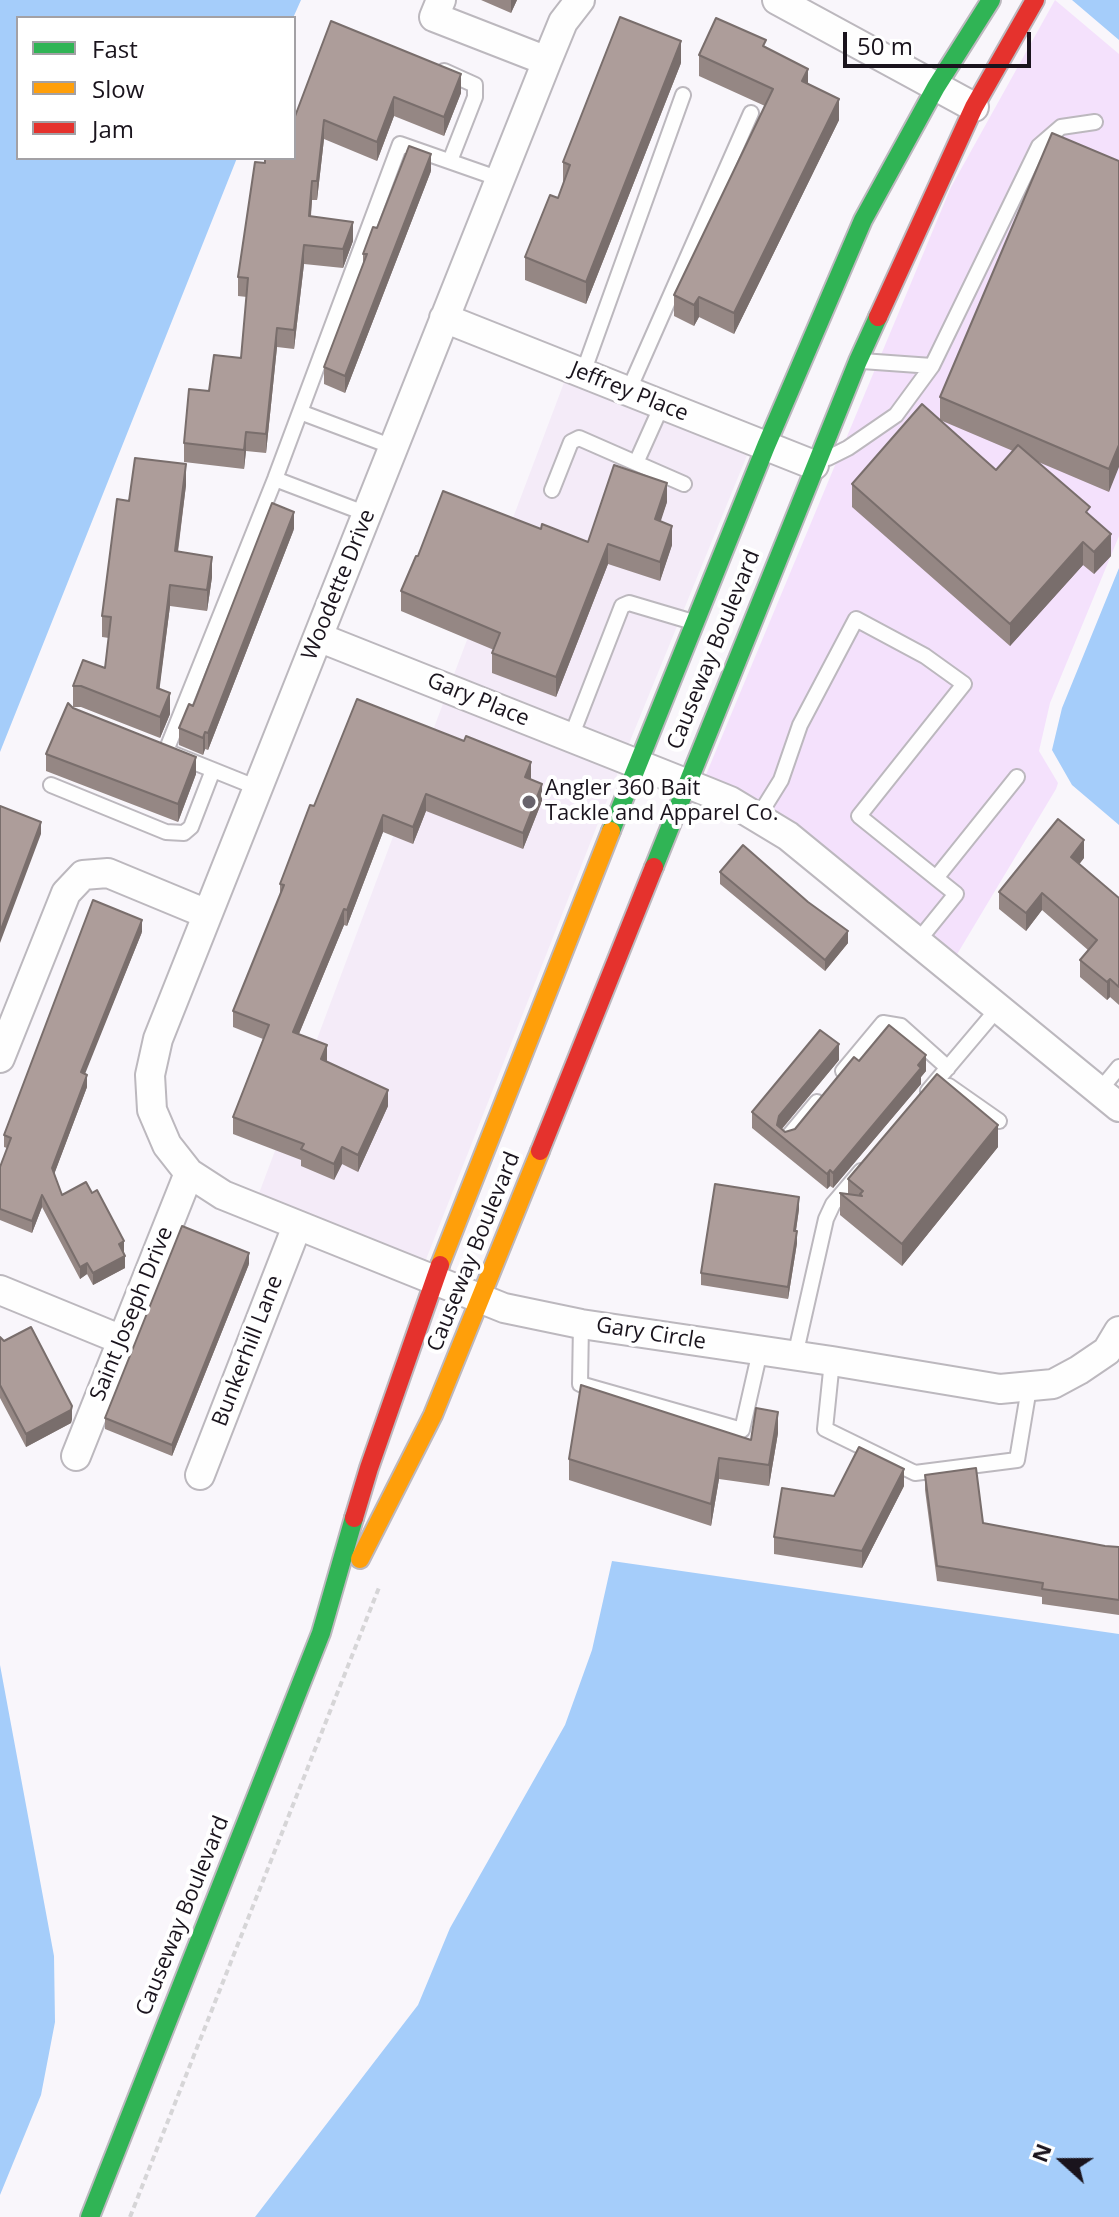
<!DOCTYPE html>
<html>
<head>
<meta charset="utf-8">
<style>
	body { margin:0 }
	#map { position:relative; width:1119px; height:2217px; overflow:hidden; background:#f9f6fb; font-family:"Open Sans",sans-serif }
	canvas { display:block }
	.legend { position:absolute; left:16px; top:16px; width:280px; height:144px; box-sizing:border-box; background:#fff; border:2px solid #a3a1a5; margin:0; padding:10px 14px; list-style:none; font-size:24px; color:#1a141d }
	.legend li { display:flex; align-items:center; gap:16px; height:40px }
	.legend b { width:40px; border:2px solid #a3a1a5 }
	.north { position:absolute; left:1023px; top:2121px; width:80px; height:80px; -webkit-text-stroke:6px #fff; paint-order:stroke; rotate:291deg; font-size:22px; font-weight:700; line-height:32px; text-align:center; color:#1a141d }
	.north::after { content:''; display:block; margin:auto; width:28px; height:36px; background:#1a141d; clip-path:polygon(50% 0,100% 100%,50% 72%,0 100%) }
	.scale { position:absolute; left:843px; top:32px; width:188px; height:36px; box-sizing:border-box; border:4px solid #1a141d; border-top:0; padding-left:10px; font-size:24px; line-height:28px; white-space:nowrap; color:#1a141d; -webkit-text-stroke:6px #fff; paint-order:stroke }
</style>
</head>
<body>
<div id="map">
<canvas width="1119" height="2217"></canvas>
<ul class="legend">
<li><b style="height:10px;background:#30b455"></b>Fast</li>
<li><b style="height:10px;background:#ff9f0a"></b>Slow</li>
<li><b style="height:10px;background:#e5322d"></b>Jam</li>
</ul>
<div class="north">N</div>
<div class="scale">50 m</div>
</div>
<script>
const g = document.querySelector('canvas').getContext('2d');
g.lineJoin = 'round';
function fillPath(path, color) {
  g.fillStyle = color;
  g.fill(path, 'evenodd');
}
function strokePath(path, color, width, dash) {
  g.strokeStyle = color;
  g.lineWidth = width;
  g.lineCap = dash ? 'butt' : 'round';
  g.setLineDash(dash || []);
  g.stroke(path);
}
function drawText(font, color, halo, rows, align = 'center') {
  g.font = font + ' "Open Sans",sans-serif';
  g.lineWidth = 8;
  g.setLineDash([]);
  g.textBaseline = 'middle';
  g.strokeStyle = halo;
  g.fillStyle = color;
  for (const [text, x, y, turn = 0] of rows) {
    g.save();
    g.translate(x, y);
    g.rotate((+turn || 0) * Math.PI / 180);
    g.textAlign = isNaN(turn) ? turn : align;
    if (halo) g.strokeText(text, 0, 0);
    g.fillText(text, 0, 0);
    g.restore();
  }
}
fillPath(new Path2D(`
	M565,380L748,453L628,746L453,677Z
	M444,701L619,770L425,1262L258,1196Z`), '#f4ebf8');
fillPath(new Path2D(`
	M1055,0L1119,54V536L1050,703L1039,751L1058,783L1056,789L956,956L795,826L705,777L951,187Z`), '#f4e1fc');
fillPath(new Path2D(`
	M0,0H301L293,18H18V158H237L0,752Z
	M1072,0H1119V40Z
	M1119,568V825L1072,785L1052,750L1062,708Z
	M612,1561L1119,1634V2217H255L418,2005L450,1928L565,1725L592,1650Z
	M0,1665L54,1956L55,2022L41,2095L0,2195Z`), '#a5cdfa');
const lane = new Path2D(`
	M444,71L475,85V97L450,161
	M862,361L932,366
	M583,373L683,95
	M628,392L751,113
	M300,412L393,447
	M828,458L848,448L896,415L932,366L1039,146L1061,127L1095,122
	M636,463L684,484
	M275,479L367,514
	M552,490L571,442L579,438L636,463L662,405
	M571,737L622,606L629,603L693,622
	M51,785L166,832L184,833L191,827L213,770
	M258,788L166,751L275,479L400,144L500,179
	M758,817L781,780L800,725L856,619L925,656L964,684L859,816L936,878L1017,777
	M918,941L956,894L936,878
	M843,1071L883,1023L901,1026L948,1068
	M949,1086L999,1121
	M1100,1090L1119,1067
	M928,1091L999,1007
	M787,1138L817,1102
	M581,1324L580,1384L742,1430L760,1351
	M795,1356L826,1219L833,1204L861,1171
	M832,1361L825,1429L915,1473L1017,1460L1029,1388`);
const street = new Path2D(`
	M441,0L434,17L547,61
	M580,0L563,22L547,61L158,1039L150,1075L152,1110L167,1145L189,1173L223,1195L504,1308L581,1324L832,1361L1000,1389L1053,1384L1079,1370L1107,1351L1119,1331
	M777,0L974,107
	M444,318L814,465
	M318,637L708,792L730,801L788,836L1119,1107
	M0,1058L66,893L83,875L108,873L207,914
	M0,1290L122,1340
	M76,1456L189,1173
	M200,1475L297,1226`);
const fast = new Path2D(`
	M611,831L766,446L863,220L936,87L991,0
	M654,867L858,361L878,317
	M90,2217L321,1633L354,1518`);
const slow = new Path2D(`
	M440,1265L611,831
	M360,1559L433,1415L540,1151`);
const jam = new Path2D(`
	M878,317L974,107L1035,0
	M540,1151L654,867
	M354,1518L369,1468L440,1265`);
strokePath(lane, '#bcb8be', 18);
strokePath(street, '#bcb8be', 32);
strokePath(fast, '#bcb8be', 22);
strokePath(slow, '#bcb8be', 22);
strokePath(jam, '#bcb8be', 22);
strokePath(new Path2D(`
	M130,2217L380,1585`), '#d6d5d7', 4, [6, 4]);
strokePath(lane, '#fefefe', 14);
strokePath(street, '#fefefe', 28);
strokePath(fast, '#30b455', 18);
strokePath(slow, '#ff9f0a', 18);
strokePath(jam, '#e5322d', 18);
fillPath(new Path2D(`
	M481,0H517L511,13Z
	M331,21L461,93L444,136L394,116L377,161L324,139L317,200H312L311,216L353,241L343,268L304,264L294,349L277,347L266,453L246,451L244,469L184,462V443L209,391L241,358L247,297L238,296V277L265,163L294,158Z
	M766,47L808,83L839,120L734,334L699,317L694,326L674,316V295L765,106L699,76V55Z
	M681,63L586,304L525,280V257L558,198L563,184V162Z
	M1119,161L1109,492L1036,461L1090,515L1111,556L1094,574L1083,565L1010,646L852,507V484L996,470L1013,451L940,420V397Z
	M431,171L345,393L324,384V367L363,264V254L377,228Z
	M186,485L178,552L212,577L207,611L170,606L159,689L170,714L160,738L81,707H73V686L105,668L109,638L102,637V616L129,501Z
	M667,502L660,521L672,545L660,581L608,564L556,697L492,673V653L494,650L401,611V591L418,556L541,529L588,542Z
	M294,529L208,750L205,749L203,755L179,745V728Z
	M73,708L196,774L178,822L46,771V754Z
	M531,778V780L542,801L523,849L426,811L413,844L383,832L347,926L344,925L299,1034L327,1062L388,1106L358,1172L342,1164L334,1180L301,1166V1160L233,1134V1117L263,1039L233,1027V1011L280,896V884L314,806Z
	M1084,858L1079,864L1119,898V1005L1110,997L1107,1000L1080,977V960L1088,950L1042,910L1026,931L999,909V892Z
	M720,872L848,943L825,971L720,884Z
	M142,932L84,1074L87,1087L54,1174L62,1195L124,1253L125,1268L93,1285L87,1274L80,1279L42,1207L32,1233L0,1220V1167L7,1148L4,1147V1135Z
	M839,1060L782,1129L785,1132L795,1129L859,1061L926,1071L921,1077V1084L833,1188L830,1186L827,1189L752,1128V1112Z
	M998,1147L902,1266L840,1215V1193L848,1194V1179Z
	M799,1209L796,1231L797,1243L788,1299L701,1285V1273Z
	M249,1264L172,1456L105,1429V1418Z
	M0,1337L72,1419L71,1423L26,1447L0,1398Z
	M778,1433L769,1486L719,1479L711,1526L569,1480V1459L751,1440Z
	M925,1475L983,1523L1105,1546L1119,1547V1615L1042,1604V1597L937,1581L925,1490Z
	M904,1486L862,1568L774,1554V1537L834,1496Z`), '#958784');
fillPath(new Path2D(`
	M511,0H517L511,13Z
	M681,41V63L586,304V282Z
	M808,69V90L802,81Z
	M461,74V93L444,136V117Z
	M394,97V116L377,161V142Z
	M839,99V120L734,334V313Z
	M324,120V139L317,200V181Z
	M431,154V171L345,393V376Z
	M312,181V200L309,235V216Z
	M353,222V241L343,268V249Z
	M304,245V264L294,349V330Z
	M699,297V317L694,326V305Z
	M277,328V347L266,453V434Z
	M246,432V451L244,469V450Z
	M1119,445V467L1109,492V469Z
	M186,464V485L175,572V551Z
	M667,483V502L655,539V519Z
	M294,512V529L208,750V733Z
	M672,526V545L660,581V562Z
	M1111,534V556L1094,574V552Z
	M1083,542V565L1010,646V624Z
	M608,544V564L556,697V677Z
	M212,557V577L207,611V590Z
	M170,585V606L157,709V688Z
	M170,693V714L160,738V717Z
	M205,732V749L203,755V738Z
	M196,757V774L178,822V804Z
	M531,762V778L525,794V777Z
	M542,784V801L523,849V833Z
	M426,794V811L413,844V827Z
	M383,815V832L347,926V910Z
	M41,822V834L0,943V932Z
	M1084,840V858L1071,875V857Z
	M1042,893V910L1026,931V913Z
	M344,909V925L293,1048V1032Z
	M142,920V932L81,1084V1072Z
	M848,931V943L825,971V960Z
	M1110,979V997L1107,1000V982Z
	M839,1044V1060L779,1132L777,1125L779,1116Z
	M327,1045V1062L321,1059Z
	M926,1055V1071L921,1077V1084L833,1188V1173Z
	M87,1075V1087L52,1180V1168Z
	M388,1090V1106L358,1172V1155Z
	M998,1125V1147L902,1266V1244Z
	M342,1147V1164L334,1180V1164Z
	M830,1170V1186L827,1189V1174Z
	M42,1195V1207L32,1233V1221Z
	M799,1197V1209L794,1243V1231Z
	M797,1231V1243L788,1299V1287Z
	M124,1241V1253L119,1255V1244Z
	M249,1253V1264L172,1456V1445Z
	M125,1256V1268L93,1285V1273Z
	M87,1263V1274L80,1279V1267Z
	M72,1406V1419L71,1423L26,1447V1434Z
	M778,1412V1433L769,1486V1465Z
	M719,1458V1479L711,1526V1504Z
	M904,1469V1486L862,1568V1551Z`), '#796e6c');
const building = new Path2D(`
	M620,17L681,41L586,282L525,257L550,195L558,198L570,165L563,162Z
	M716,18L766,40L763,46L808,69L802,81L839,99L734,313L699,297L694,305L674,295L773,89L699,55Z
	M331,21L461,74L444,117L394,97L377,142L324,120L317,181H312L309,216L353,222L343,249L304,245L294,330L277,328L266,434L246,432L244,450L184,443L189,389L209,391L214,355L241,358L248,278L238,277L255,162L265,163V158H294V119Z
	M1052,133L1119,161V445L1109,469L940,397Z
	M409,146L431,154L345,376L324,367L367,254H363L373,227L377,228Z
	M922,404L996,470L1018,445L1090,507L1086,512L1111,534L1094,552L1083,542L1010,624L852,484Z
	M135,458L186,464L175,551L212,557L207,590L170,585L157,688L170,693L160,717L81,686H73L83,660L105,668L111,617L102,616L117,499L129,501Z
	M614,465L667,483L655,519L672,526L660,562L608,544L556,677L492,653L500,633L401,591L416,556H418L443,491L541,529L542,524L588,542Z
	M272,503L294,512L208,733L205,732L203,738L179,728L189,704L193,706Z
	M357,699L464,741L466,736L531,762L525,777L542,784L523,833L426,794L413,827L383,815L347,910L344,909L293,1032L327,1045L321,1059L388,1090L358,1155L342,1147L334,1164L301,1149L304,1144L233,1117L269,1025L233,1011L284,885L280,884L310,805L314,806Z
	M68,703L73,708L196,757L178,804L46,754Z
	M0,806L41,822L0,932Z
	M1058,819L1084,840L1071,857L1119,898V987L1110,979L1107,982L1080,960L1097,940L1042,893L1026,913L999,892Z
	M743,845L808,902L848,931L825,960L720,872Z
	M93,900L142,920L81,1072L87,1075L52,1168L62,1195L86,1182L92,1193L97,1190L124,1241L119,1244L125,1256L93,1273L87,1263L80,1267L42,1195L32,1221L0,1209V1167L11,1138L4,1135Z
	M889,1025L926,1055L918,1065L921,1068L833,1173L830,1170L827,1174L752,1112L820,1030L839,1044L779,1116L777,1125L785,1132L795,1129L854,1057L859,1061Z
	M937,1074L998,1125L902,1244L840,1193L862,1196L860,1194L863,1191L848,1179Z
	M715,1184L799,1197L794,1231H797L788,1287L701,1273Z
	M182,1226L249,1253L172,1445L105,1418Z
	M31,1327L72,1406L71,1410L26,1434L0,1385V1337L4,1341Z
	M581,1385L751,1440L756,1408L778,1412L769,1465L719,1458L711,1504L569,1459Z
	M859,1447L904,1469L862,1551L774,1537L782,1488L834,1496Z
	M976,1468L983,1523L1105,1546L1119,1547V1600L1042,1589L1043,1583L937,1566L925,1475Z`);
fillPath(building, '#ad9d9a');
strokePath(building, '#796e6c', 2);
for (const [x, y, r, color] of [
	[529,802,8,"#68636b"]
]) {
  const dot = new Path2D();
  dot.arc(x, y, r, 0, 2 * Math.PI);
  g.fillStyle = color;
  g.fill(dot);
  strokePath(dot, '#fff', 3);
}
drawText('22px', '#1a141d', '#fff', [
	["Jeffrey Place",629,392,22],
	["Woodette Drive",339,585,-68],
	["Causeway Boulevard",714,650,-68],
	["Gary Place",478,700,22],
	["Causeway Boulevard",474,1252,-68],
	["Saint Joseph Drive",132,1314,-68],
	["Gary Circle",651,1334,9],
	["Bunkerhill Lane",248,1351,-69],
	["Causeway Boulevard",183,1916,-68]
]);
drawText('22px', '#1a141d', '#fff', [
	["Angler 360 Bait",545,789],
	["Tackle and Apparel Co.",545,814]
], 'left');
</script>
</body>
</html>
